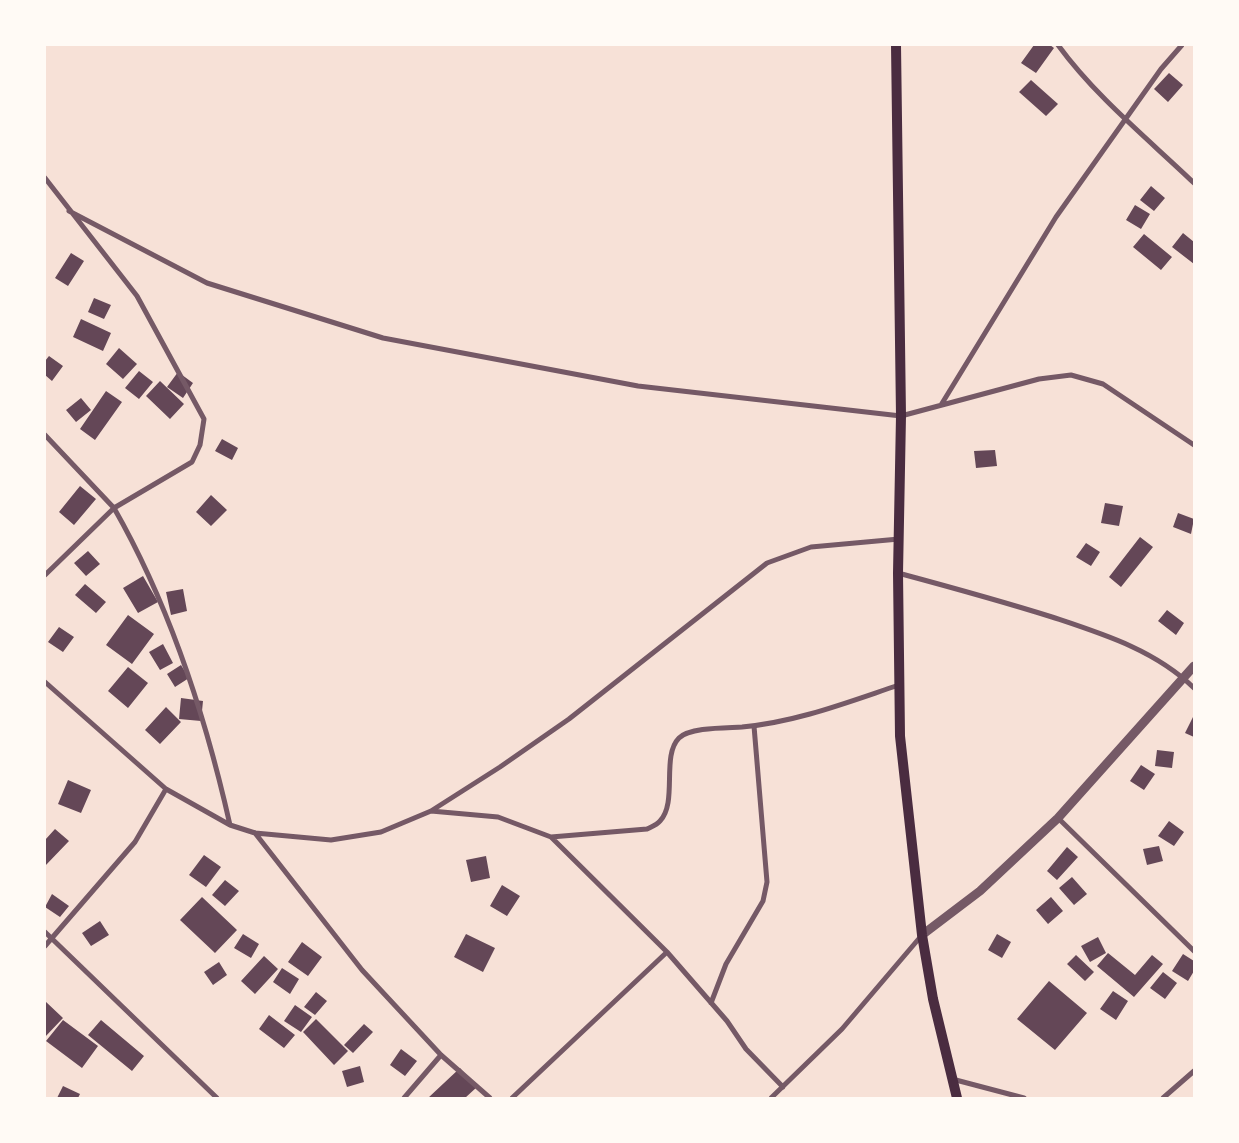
<!DOCTYPE html>
<html>
<head>
<meta charset="utf-8">
<style>
	body { margin:0 }
	#map { position:relative; width:1239px; height:1143px; overflow:hidden; background:#f7e1d7; font-family:"Public Sans",sans-serif }
	canvas { display:block }
	.frame { position:absolute; inset:0; border:46px solid #fffaf5; pointer-events:none }
</style>
</head>
<body>
<div id="map">
<canvas width="1239" height="1143"></canvas>
<div class="frame"></div>
</div>
<script>
const g = document.querySelector('canvas').getContext('2d');
g.lineJoin = 'round';
function fillPath(path, color) {
  g.fillStyle = color;
  g.fill(path, 'evenodd');
}
function strokePath(path, color, width, dash) {
  g.strokeStyle = color;
  g.lineWidth = width;
  g.lineCap = dash ? 'butt' : 'round';
  g.setLineDash(dash || []);
  g.stroke(path);
}
fillPath(new Path2D(`
	M1034,45H1050L1054,48L1036,73L1021,63Z
	M1169,73L1183,85L1168,102L1154,89Z
	M1031,80L1058,104L1046,116L1019,92Z
	M1151,186L1165,198L1154,211L1140,200Z
	M1135,205L1150,214L1141,229L1126,220Z
	M1183,233L1194,242V264L1172,247Z
	M1144,234L1172,257L1161,270L1133,247Z
	M71,253L84,261L68,286L55,278Z
	M94,298L111,305L104,319L88,312Z
	M81,319L111,333L103,351L73,337Z
	M119,348L137,364L123,379L106,364Z
	M49,356L63,366L52,381L45,375V361Z
	M139,371L153,382L139,399L125,388Z
	M178,372L193,383L183,398L167,387Z
	M160,381L184,404L170,419L146,396Z
	M106,391L122,402L95,440L80,429Z
	M81,398L91,410L76,422L66,410Z
	M222,439L238,448L232,460L215,451Z
	M995,450L997,466L976,468L974,451Z
	M80,486L96,499L74,525L59,512Z
	M211,495L227,510L211,526L196,512Z
	M1105,503L1123,506L1119,526L1101,523Z
	M1178,513L1194,519L1191,534L1173,527Z
	M1140,537L1153,547L1121,587L1109,577Z
	M1086,543L1100,552L1091,566L1076,557Z
	M88,551L100,564L86,576L74,563Z
	M143,576L158,602L138,613L123,588Z
	M85,584L106,602L96,613L75,595Z
	M183,589L187,611L171,615L166,592Z
	M1167,610L1184,623L1176,635L1158,621Z
	M128,615L154,634L132,664L106,645Z
	M59,627L74,637L63,652L48,642Z
	M163,644L173,663L160,670L149,652Z
	M181,665L189,678L175,687L167,674Z
	M128,667L148,683L128,708L108,691Z
	M181,698L203,701L201,721L179,719Z
	M166,707L181,722L160,744L145,730Z
	M1194,715V737L1185,733Z
	M1157,750L1174,752L1172,768L1155,766Z
	M1141,765L1155,774L1144,790L1130,781Z
	M68,780L91,790L81,813L58,804Z
	M1169,821L1184,832L1174,846L1158,836Z
	M55,829L69,841L45,866V840Z
	M1159,846L1163,861L1147,865L1143,849Z
	M1067,847L1078,857L1057,880L1047,871Z
	M204,855L221,867L206,887L189,875Z
	M486,856L490,878L471,882L466,860Z
	M1072,877L1087,894L1074,905L1059,888Z
	M225,880L239,891L225,906L212,895Z
	M502,885L520,896L507,916L490,906Z
	M52,894L69,906L60,917L45,907Z
	M202,897L237,930L215,953L180,920Z
	M1051,897L1063,911L1048,924L1036,910Z
	M100,921L109,935L91,946L82,933Z
	M243,934L259,944L251,958L234,948Z
	M466,934L495,948L483,972L454,957Z
	M997,934L1011,942L1002,958L988,950Z
	M1098,937L1106,953L1090,962L1081,946Z
	M302,942L322,957L308,976L288,962Z
	M1108,953L1135,975L1152,955L1163,964L1134,997L1097,966Z
	M1183,954L1194,961V971L1188,981L1172,971Z
	M1076,955L1094,972L1085,981L1067,964Z
	M264,956L278,969L255,994L241,981Z
	M219,962L227,975L213,985L204,972Z
	M282,968L299,979L290,994L273,982Z
	M1163,972L1177,983L1165,999L1150,988Z
	M1049,981L1087,1013L1055,1050L1017,1019Z
	M1113,991L1128,1001L1116,1020L1100,1009Z
	M316,992L327,1001L315,1015L304,1007Z
	M45,1001L63,1018L45,1037Z
	M295,1005L312,1017L301,1032L284,1021Z
	M269,1015L295,1035L284,1048L259,1029Z
	M316,1019L348,1051L334,1065L303,1032Z
	M63,1020L98,1046L82,1068L46,1041Z
	M101,1020L144,1056L132,1071L88,1035Z
	M364,1024L373,1032L353,1053L344,1045Z
	M401,1049L417,1061L405,1076L390,1065Z
	M360,1066L364,1082L347,1087L342,1071Z
	M460,1068L477,1087L465,1098H428Z
	M63,1086L80,1094L78,1098H57Z`), '#644757');
strokePath(new Path2D(`
	M1058,45C1096,97 1148,139 1194,183
	M45,178L137,296L204,419L200,445L192,462L114,508C170,606 205,714 230,825
	M69,211L207,283L383,338L638,386L901,416L1039,379L1071,375L1103,384L1194,445
	M941,405L1056,217L1161,69L1182,45
	M45,435L114,508L45,575
	M898,573C950,587 1001,601 1052,617C1103,634 1155,650 1194,688
	M45,682L166,789L230,825L255,833L331,840L381,832L431,811L498,817L551,837L667,952L727,1021L746,1049L783,1087
	M431,811L500,767L569,719L767,563L811,547L899,539
	M1058,818L1194,951
	M255,833L362,970L441,1055L490,1098
	M551,837L647,829C651,827 657,825 660,821C678,802 661,756 679,738C690,727 727,728 742,727C797,722 848,702 899,685
	M45,932L217,1098
	M45,946L135,842L166,789
	M711,1003L726,964L763,901L767,882L754,726
	M952,1079L1024,1098
	M404,1098L441,1055
	M512,1098L667,952
	M771,1098L842,1029L922,935
	M1163,1098L1194,1071`), '#755966', 5);
strokePath(new Path2D(`
	M922,935L980,891L1058,818L1194,666`), '#755966', 9);
strokePath(new Path2D(`
	M896,45L901,416L898,573L900,736L922,935L933,999L957,1098`), '#4a2c40', 10);
</script>
</body>
</html>
